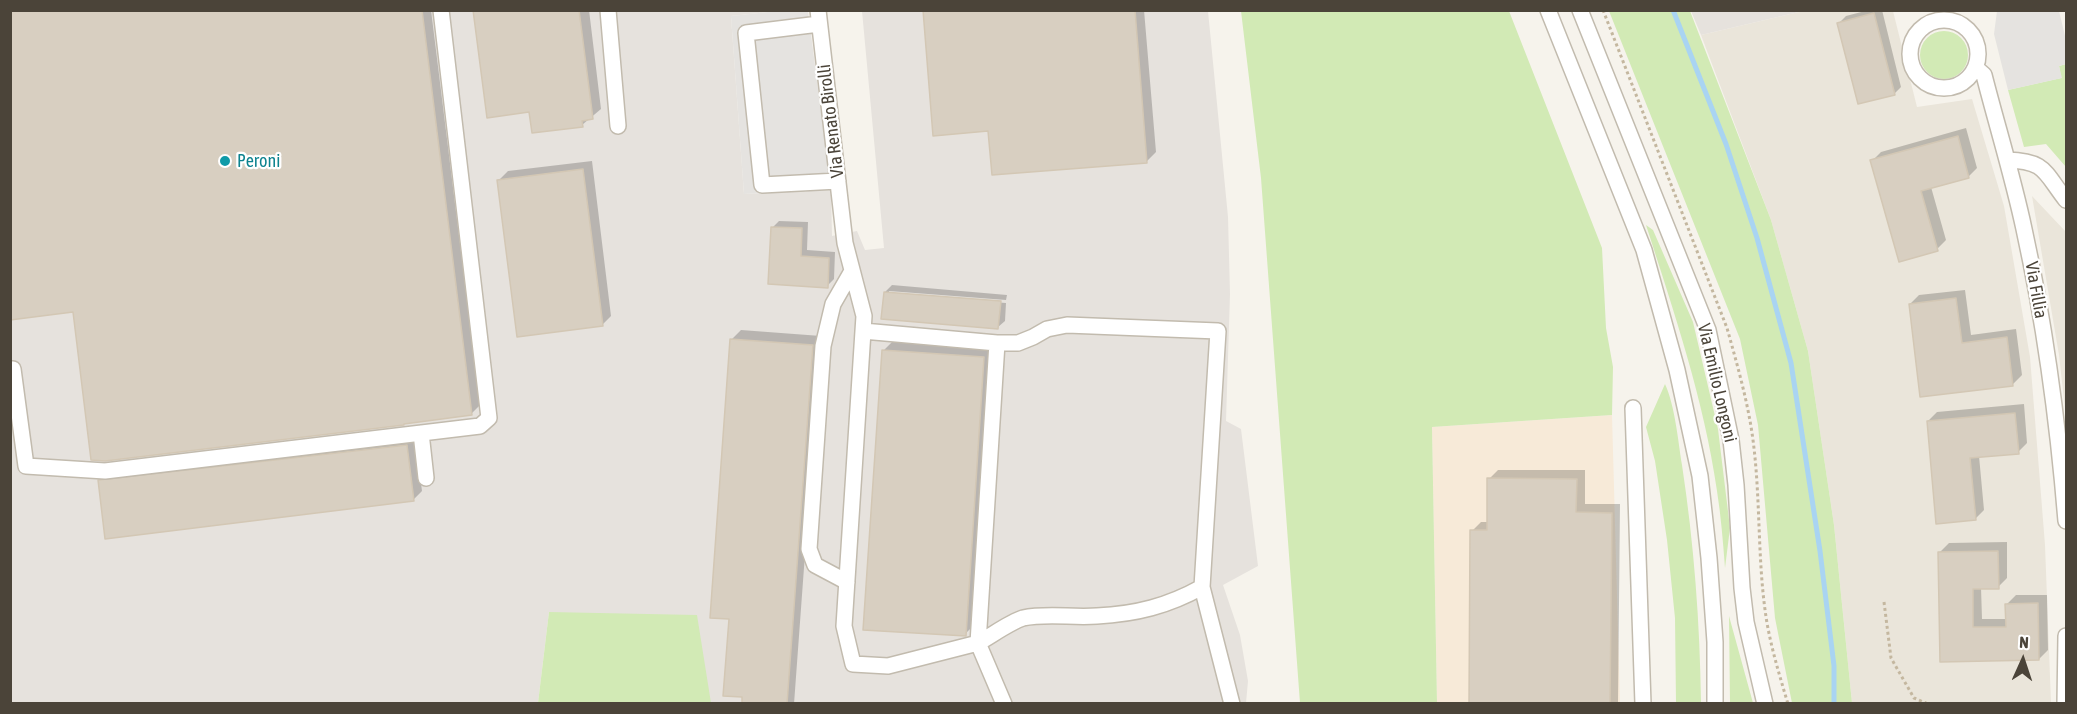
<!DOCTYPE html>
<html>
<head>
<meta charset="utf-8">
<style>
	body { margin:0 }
	#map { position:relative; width:2077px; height:714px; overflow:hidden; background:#f6f3ec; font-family:"Asap Condensed",sans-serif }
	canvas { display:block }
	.frame { position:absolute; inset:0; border:12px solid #4b4439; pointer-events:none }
	.north { position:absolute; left:1993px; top:630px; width:60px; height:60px; -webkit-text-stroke:4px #fff; paint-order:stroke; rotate:3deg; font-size:16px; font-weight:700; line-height:24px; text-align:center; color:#4b4439 }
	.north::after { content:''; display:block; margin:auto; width:21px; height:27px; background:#4b4439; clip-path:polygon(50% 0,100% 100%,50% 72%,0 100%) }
</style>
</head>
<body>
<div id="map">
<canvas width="2077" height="714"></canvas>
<div class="frame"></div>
<div class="north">N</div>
</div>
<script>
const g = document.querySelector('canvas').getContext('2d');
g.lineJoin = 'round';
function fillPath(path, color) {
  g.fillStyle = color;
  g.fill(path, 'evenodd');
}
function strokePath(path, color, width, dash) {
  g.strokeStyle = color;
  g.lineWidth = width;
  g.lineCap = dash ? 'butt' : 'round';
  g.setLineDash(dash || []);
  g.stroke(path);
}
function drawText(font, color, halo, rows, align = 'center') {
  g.font = font + ' "Asap Condensed",sans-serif';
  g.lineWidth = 4.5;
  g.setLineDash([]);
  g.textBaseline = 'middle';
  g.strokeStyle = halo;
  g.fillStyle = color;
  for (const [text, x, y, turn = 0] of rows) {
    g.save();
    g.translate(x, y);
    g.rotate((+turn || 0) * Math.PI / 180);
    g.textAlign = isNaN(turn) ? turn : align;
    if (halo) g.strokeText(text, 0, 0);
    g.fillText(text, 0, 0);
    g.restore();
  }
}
fillPath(new Path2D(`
	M1803,11H1893L1917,107L1972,99L2004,206L2030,357L2045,545L2051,703H1852L1834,525L1808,351L1771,220L1701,35Z
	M2032,196L2066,232V418L2059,355Z`), '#eae5da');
fillPath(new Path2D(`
	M1612,415L1620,703H1437L1432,427Z`), '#f7ead8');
fillPath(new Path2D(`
	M10,11H777L731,16L744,194L831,190L832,236L857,231L865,250L884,248L862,11H1208L1228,217L1230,294L1226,421L1241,429L1258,566L1223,585L1240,635L1248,681L1246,703H710L549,612L538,703H11Z
	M1691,11H1803L1701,35Z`), '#e6e2dd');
fillPath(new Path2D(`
	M1241,11H1509L1602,248L1606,328L1613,367L1612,415L1432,427L1437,703H1300L1261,178Z
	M1609,11H1690L1771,220L1808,351L1834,525L1852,703H1792L1775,618L1758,425L1740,339Z
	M1920 55a24 24 0 1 1 48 0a24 24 0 1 1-48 0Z
	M2066,64V167L2046,144L2024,147L2008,90L2061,78L2059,66Z
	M1646,225L1653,230L1693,322L1718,429L1730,528L1725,568C1723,542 1721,516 1717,491C1704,400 1674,312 1646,225Z
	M1665,384C1675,406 1678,440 1682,465C1694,544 1700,623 1701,703H1676L1675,618L1667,540L1655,461L1646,427Z
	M549,612L697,615L711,703H538Z
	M1729,616L1753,703H1730Z`), '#d2eab5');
fillPath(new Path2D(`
	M777,11H808L831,190L744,194L731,16Z
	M1997,11H2059L2066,40V64L2059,66L2062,78L2008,90L1994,34Z`), '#e5e3e0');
fillPath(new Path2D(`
	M10,10H431L480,405L471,414L74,311Z
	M475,10H589L601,109L582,125L531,111Z
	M924,10H1144L1156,152L1147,161L989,129Z
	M1869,10H1882L1901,87L1894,94L1839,23L1846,16Z
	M1966,128L1977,168L1968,177L1931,187L1946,240L1937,249L1872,161L1881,152Z
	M592,161L611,316L602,325L499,180L508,171Z
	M779,221L808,222L807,250L835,252L834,279L827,286L773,227Z
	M892,285L1007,295L1006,300L889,291V294L1006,303L1005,321L998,327L883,318L885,292Z
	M1965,290L1971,335L2016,329L2022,375L2013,384L1910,304L1919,295Z
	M741,330L821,336L794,704H743L732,339Z
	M892,342L993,348L974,625L965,634L883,351Z
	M2024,404L2027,443L2018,452L1979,456L1984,510L1975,519L1928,421L1937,412Z
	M415,436L422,491L413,500L99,481L109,472Z
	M1498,470H1585V504H1620L1618,704H1470L1472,531L1481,522H1489V479Z
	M2007,542V578L1998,587H1981L1982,619H2007V604L2016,595H2047L2048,650L2039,659L1942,660L1940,552L1949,543Z`), '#0003');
strokePath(new Path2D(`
	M1673,10L1726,144L1757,238L1791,363L1820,551L1834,666V704`), '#a9d4f2', 5);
const building = new Path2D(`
	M10,10H422L472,415L404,424V425L105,461L91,460L73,312L10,320Z
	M473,10H579L593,119L582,121L583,127L532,133L529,112L487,118Z
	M923,10H1135L1147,163L992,175L988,131L933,136Z
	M1874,13L1895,95L1858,104L1837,23Z
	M1958,136L1969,178L1921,191L1938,251L1899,262L1870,160Z
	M583,169L603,326L517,337L497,180Z
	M771,227L802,228L801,256L829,258L828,288L768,284Z
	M884,292L1001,301L998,329L881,319Z
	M1956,298L1962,343L2007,337L2013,386L1920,397L1909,304Z
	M730,339L813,345L787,704H742V697L723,696L729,619L710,618Z
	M882,350L984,357L966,636L863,630Z
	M2015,413L2019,454L1970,458L1976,520L1936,524L1927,421Z
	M407,445L414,501L105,539L98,480Z
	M1487,478L1577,479L1576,512L1612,513L1610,704H1469L1470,530H1487Z
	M1998,551L1999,589H1973V627H2006L2005,604L2038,603L2039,660L1940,662L1938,552Z`);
fillPath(building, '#d8cfc1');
strokePath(building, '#d3c7b4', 1.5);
const minor = new Path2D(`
	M608,10L618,126
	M818,10L845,243L864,316L863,331
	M1548,10L1644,250L1677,370L1700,476L1709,558L1715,642V704
	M1580,10L1708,330L1731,440L1736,485L1742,588L1746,622L1765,704
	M1910 54a34 34 0 1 1 68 0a34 34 0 1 1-68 0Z
	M819,24L746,33L762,185L838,181
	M1976,68L1984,75C1997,126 2013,177 2024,229C2045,325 2058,423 2066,521
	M2007,160C2046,161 2044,172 2066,200
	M863,331L997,343L978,643L888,666L853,664L844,626Z
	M997,343H1018L1033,337L1047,329L1067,325L1218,331L1202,587L1232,704
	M13,369L26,466L105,471L480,426L489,418L441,10
	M1633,408L1643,704
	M421,433L426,478
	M847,582L815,565L809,549L823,346L833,304L852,271
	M1004,704L978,643C991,636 1010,622 1023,618C1047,613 1073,618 1097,616C1136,614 1168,606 1202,587
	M2065,704L2066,636`);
strokePath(minor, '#c2bbae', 18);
strokePath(new Path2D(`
	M1603,10L1727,328C1737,364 1748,402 1753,440C1761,501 1757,563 1767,623C1772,651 1780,677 1788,704
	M1884,602L1891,658L1914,698L1928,704`), '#c4b79f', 3, [3, 3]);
strokePath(minor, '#fff', 15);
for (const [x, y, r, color] of [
	[225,161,6,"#0f9aa8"]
]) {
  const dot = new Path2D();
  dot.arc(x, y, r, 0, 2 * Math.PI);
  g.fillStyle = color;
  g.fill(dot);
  strokePath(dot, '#fff', 2);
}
drawText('18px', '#4b4439', '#fff', [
	["Via Renato Birolli",831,121,-97],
	["Via Fillia",2036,290,80],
	["Via Emilio Longoni",1717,383,77]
]);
drawText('18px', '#0d838f', '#fff', [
	["Peroni",237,161]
], 'left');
</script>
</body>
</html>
